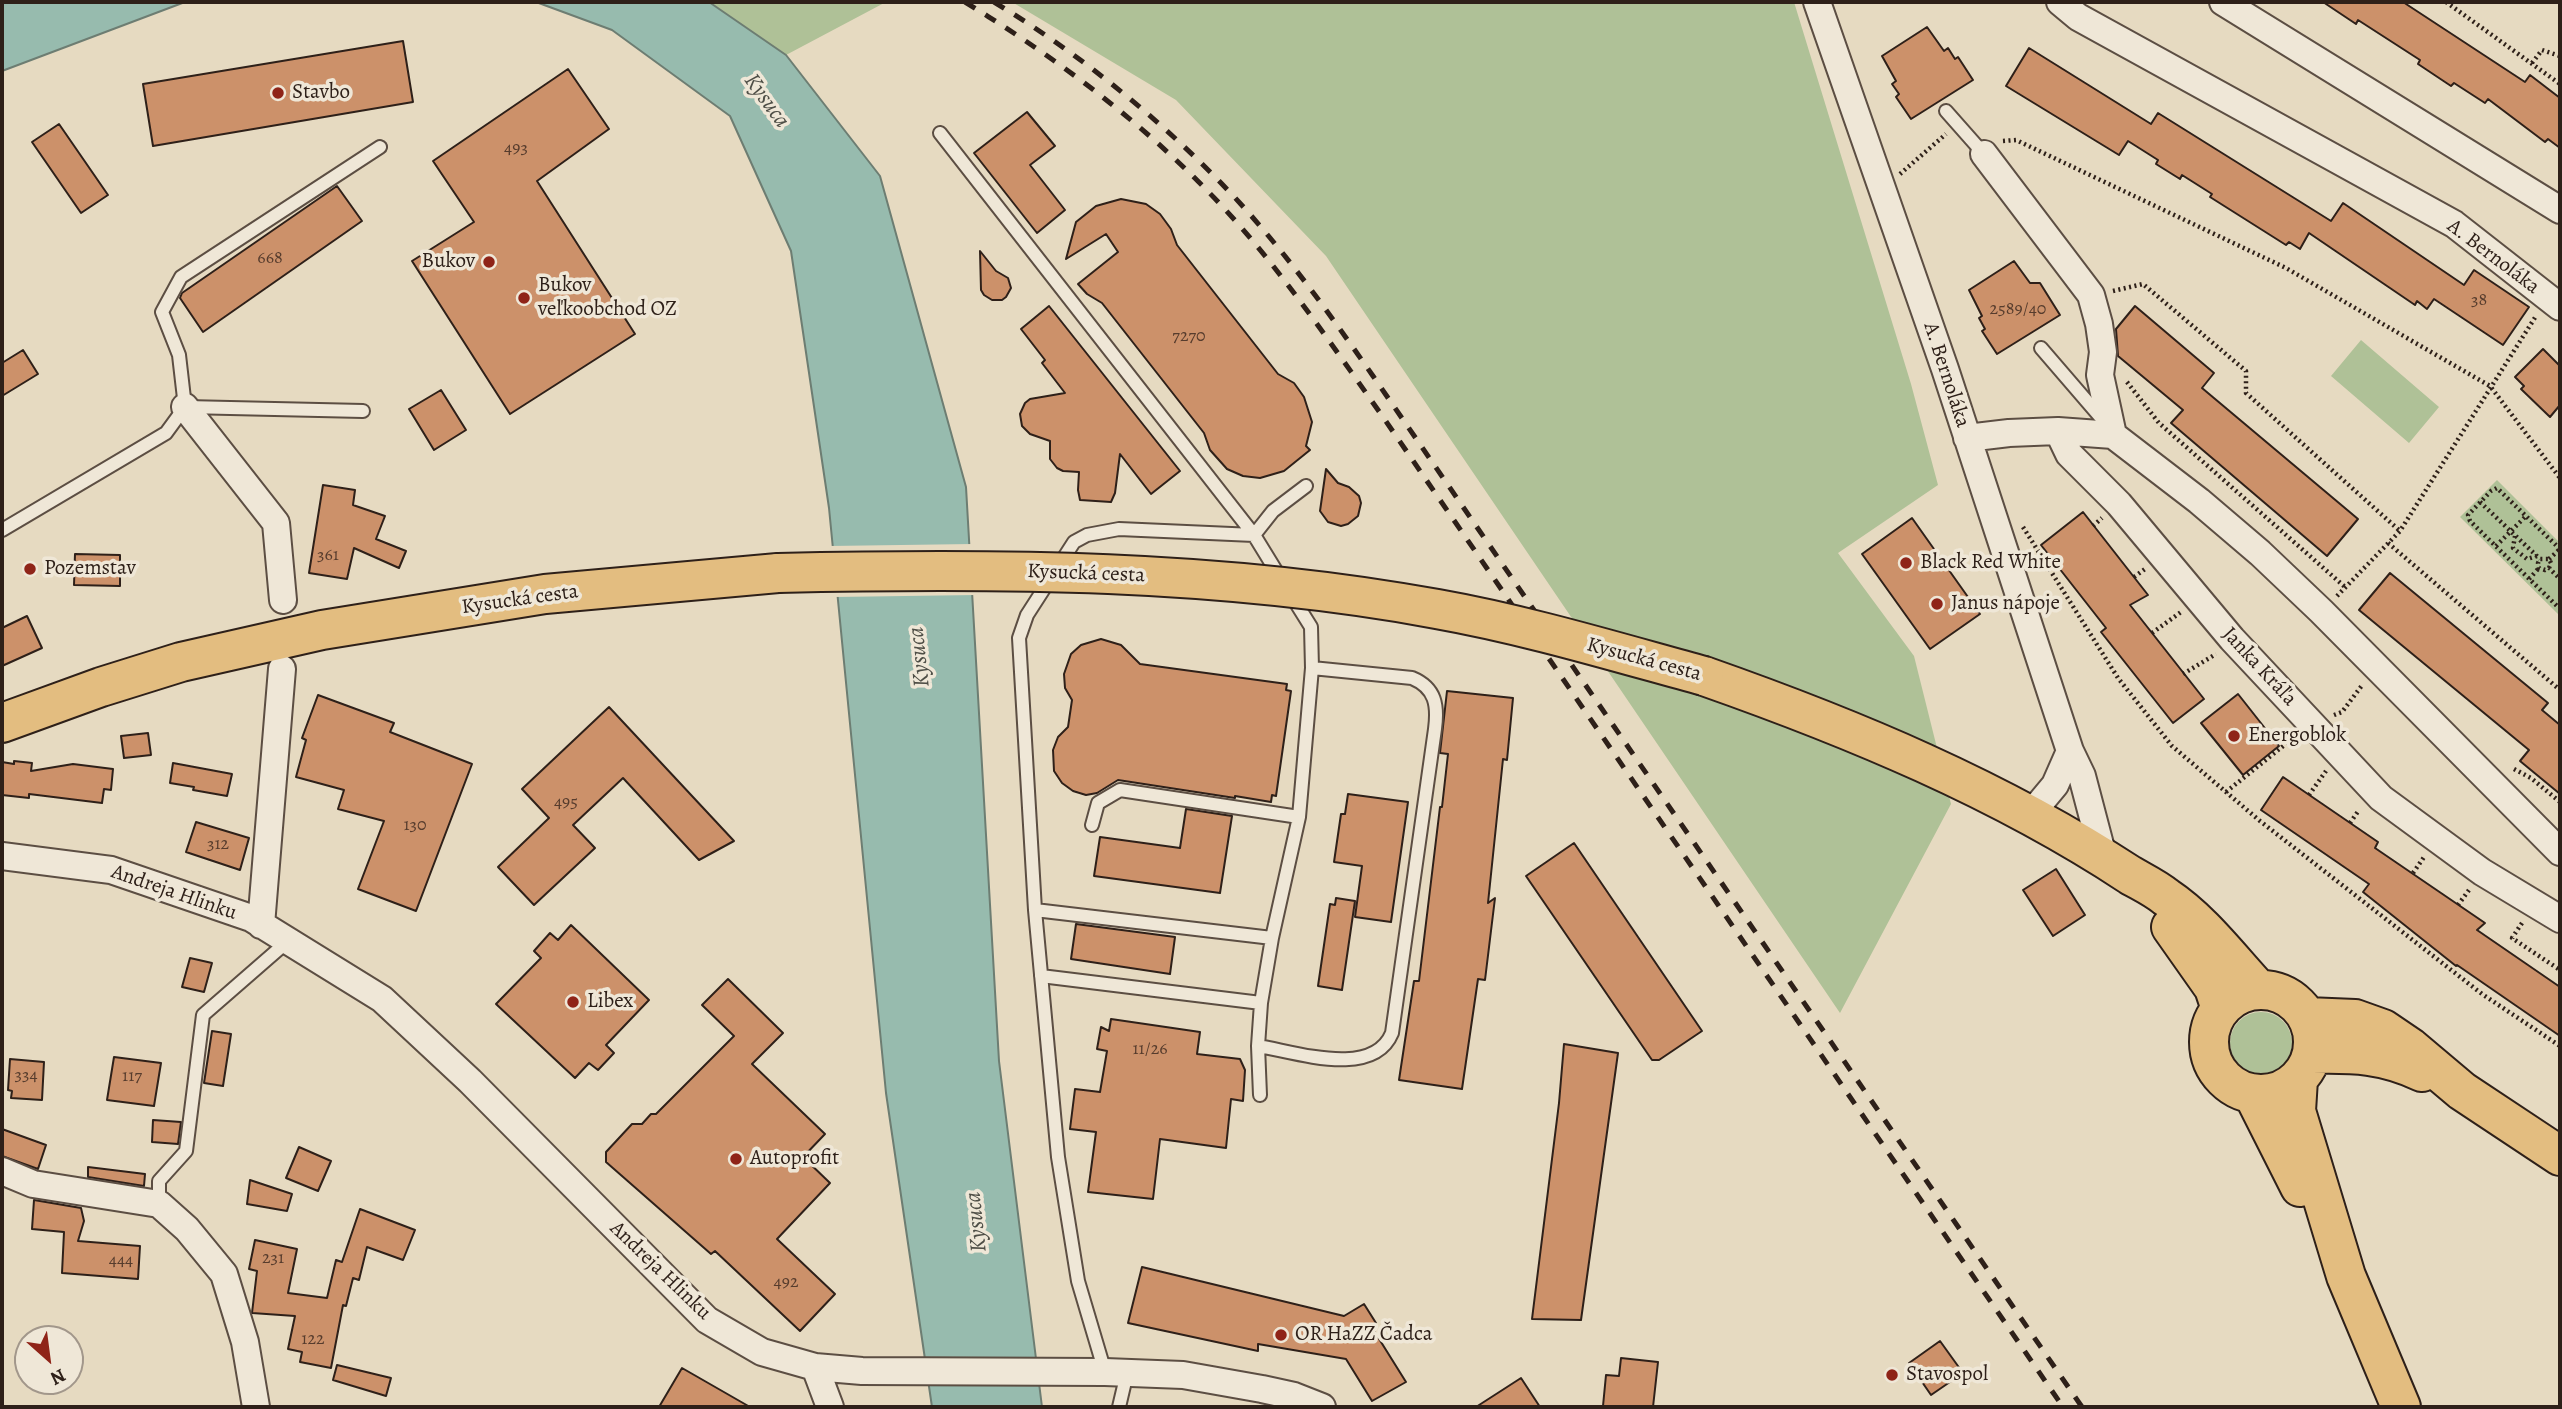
<!DOCTYPE html>
<html>
<head>
<meta charset="utf-8">
<style>
	body { margin:0 }
	#map { position:relative; width:2562px; height:1409px; overflow:hidden; background:#e6dac1; font-family:Alegreya,serif }
	canvas { display:block }
	.frame { position:absolute; inset:0; border:4px solid #2e2019; pointer-events:none }
	.north { position:absolute; left:14px; top:1325px; width:70px; height:70px; box-sizing:border-box; background:#efe7d7; border:2px solid #a2978b; border-radius:50%; rotate:152deg; font-size:19px; font-weight:700; line-height:28px; text-align:center; color:#2e2019 }
	.north::after { content:''; display:block; margin:auto; width:24px; height:32px; background:#8f2418; clip-path:polygon(50% 0,100% 100%,50% 72%,0 100%) }
</style>
</head>
<body>
<div id="map">
<canvas width="2562" height="1409"></canvas>
<div class="frame"></div>
<div class="north">N</div>
</div>
<script>
const g = document.querySelector('canvas').getContext('2d');
g.lineJoin = 'round';
function fillPath(path, color) {
  g.fillStyle = color;
  g.fill(path, 'evenodd');
}
function strokePath(path, color, width, dash) {
  g.strokeStyle = color;
  g.lineWidth = width;
  g.lineCap = dash ? 'butt' : 'round';
  g.setLineDash(dash || []);
  g.stroke(path);
}
function drawText(font, color, halo, rows, align = 'center') {
  g.font = font + ' Alegreya,serif';
  g.lineWidth = 7;
  g.setLineDash([]);
  g.textBaseline = 'middle';
  g.strokeStyle = halo;
  g.fillStyle = color;
  for (const [text, x, y, turn = 0] of rows) {
    g.save();
    g.translate(x, y);
    g.rotate((+turn || 0) * Math.PI / 180);
    g.textAlign = isNaN(turn) ? turn : align;
    if (halo) g.strokeText(text, 0, 0);
    g.fillText(text, 0, 0);
    g.restore();
  }
}
fillPath(new Path2D(`
	M709,2H886L786,55Z
	M1012,2H1794L1911,384L1938,485L1838,553L1914,656L1951,804L1840,1013L1326,256L1176,100Z
	M2361,340L2439,407L2409,443L2331,376Z
	M2497,480L2560,543V616L2460,517Z
	M2230 1043a31 31 0 1 1 62 0a31 31 0 1 1-62 0Z`), '#afc197');
const water = new Path2D(`
	M2,2H185L2,71Z
	M536,2H709L786,55L880,176L966,487L999,1061L1042,1407H932L886,1093L829,508L791,251L730,116L612,30Z`);
fillPath(water, '#97bbae');
strokePath(water, '#6d7d72', 2);
fillPath(new Path2D(`
	M973,544L976,595L834,597L829,546Z`), '#e6dac1');
const building = new Path2D(`
	M2323,2H2403L2525,82L2530,75L2560,98V148L2548,139L2545,142L2488,99L2485,103L2454,83L2451,86L2418,64L2420,60L2358,20L2356,24Z
	M1927,27L1944,51L1948,48L1955,59L1958,57L1973,80L1911,119L1896,97L1899,94L1892,84L1896,81L1882,56Z
	M403,41L413,102L153,146L143,84Z
	M2029,48L2151,124L2158,113L2331,221L2343,203L2464,285L2474,270L2529,307L2503,345L2434,299L2427,309L2417,301L2415,305L2309,233L2300,249L2289,242L2286,245L2210,197L2212,194L2182,175L2180,179L2156,164L2158,160L2128,141L2119,155L2006,86Z
	M568,69L609,129L537,181L635,334L510,414L412,261L474,222L433,161Z
	M1027,112L1055,146L1030,165L1065,210L1037,233L974,153Z
	M59,124L108,195L81,213L32,142Z
	M337,186L362,221L203,332L180,298L182,293Z
	M1121,199L1146,204L1160,214L1171,229L1177,245L1278,374L1294,383L1304,397L1312,422L1306,446L1310,450L1284,471L1260,478L1243,476L1227,469L1210,450L1204,433L1102,303L1087,294L1078,284L1118,252L1106,234L1066,259L1076,222L1096,206Z
	M980,251L996,271L1008,278L1011,288L1006,297L1002,300H992L984,295L981,290Z
	M2014,261L2030,283H2040L2060,315L1997,354L1982,331L1985,329L1979,318L1982,316L1969,290Z
	M1049,306L1180,471L1151,494L1120,454L1115,493L1111,502L1080,500L1078,490L1079,472L1063,471L1057,468L1050,459V441L1030,434L1022,426L1020,414L1025,403L1030,399L1065,393L1042,363L1045,360L1021,329Z
	M2135,306L2214,373L2202,388L2358,519L2327,556L2171,423L2183,410L2118,356L2116,329Z
	M2543,349L2560,366V405L2550,417L2521,389L2524,386L2515,377Z
	M23,350L38,374L2,396V363Z
	M441,390L466,430L434,450L409,409Z
	M1326,469L1338,483L1349,487L1359,496L1361,503L1358,516L1348,524L1341,526L1328,522L1320,511Z
	M323,485L355,490L353,505L385,516L376,539L406,551L399,568L354,548L347,579L309,573Z
	M2083,512L2148,595L2130,605L2204,699L2173,723L2101,632L2106,628L2041,545Z
	M1912,518L1980,614L1930,649L1862,554Z
	M75,554L120,555V586L74,585Z
	M2390,573L2548,703L2542,710L2560,725V794L2520,761L2529,750L2359,610Z
	M27,616L42,648L2,666V628Z
	M1101,639L1121,645L1140,664L1287,684L1286,690L1291,691L1276,796L1272,795L1271,802L1235,796V798L1118,780L1097,793L1086,795L1073,791L1062,783L1054,771L1053,750L1058,737L1068,727L1072,700L1065,688L1064,674L1071,654L1081,645Z
	M1447,691L1513,698L1507,760L1503,759L1488,903L1495,898L1485,980L1478,979L1462,1089L1399,1080L1414,981H1419L1440,807H1442L1448,754L1440,753Z
	M2238,694L2279,746L2243,775L2201,723Z
	M318,695L394,723L390,732L472,764L416,911L358,889L384,821L338,809L344,790L296,777L306,740L302,738Z
	M609,707L734,841L699,860L623,778L573,825L595,848L534,905L498,867L549,818L522,789Z
	M148,733L151,755L124,758L121,736Z
	M14,761L32,763L31,771L73,764L113,769L111,790L104,789L102,803L29,794V798L2,795V762L14,764Z
	M173,763L232,774L227,796L193,790L194,787L170,783Z
	M2283,777L2378,842L2375,848L2485,923L2477,930L2560,987V1036L2457,965L2456,966L2363,892L2369,884L2261,810Z
	M1348,794L1408,802L1391,922L1355,917L1362,866L1334,862L1341,814H1345Z
	M1186,809L1232,816L1220,893L1094,876L1100,837L1180,848Z
	M196,822L249,838L240,870L186,852Z
	M1574,843L1702,1031L1659,1060H1652L1526,876Z
	M2056,869L2085,915L2053,936L2023,890Z
	M1336,898L1355,901L1342,990L1318,986L1330,904L1335,905Z
	M1076,924L1175,937L1170,974L1071,959Z
	M571,925L649,1000L606,1045L614,1053L598,1070L589,1063L575,1078L496,1004L541,958L534,951L550,933L558,940Z
	M190,958L212,963L204,992L182,987Z
	M728,979L783,1033L752,1064L825,1134L803,1157L830,1183L777,1239L835,1294L800,1331L715,1251L711,1254L606,1162V1152L632,1124H642L651,1114H656L734,1036L702,1005Z
	M1111,1019L1200,1032L1197,1054L1240,1059L1245,1070L1243,1101L1231,1099L1226,1148L1160,1139L1153,1199L1088,1192L1096,1132L1070,1129L1075,1089L1100,1092L1107,1051L1097,1049L1101,1027L1109,1031Z
	M212,1031L231,1034L223,1086L204,1083Z
	M1564,1044L1618,1053L1581,1320L1532,1319L1559,1103Z
	M114,1057L161,1063L154,1106L107,1100Z
	M10,1059L44,1062L42,1100L11,1098L12,1091L8,1090Z
	M153,1120L181,1122L178,1144L152,1142Z
	M2,1129L46,1145L38,1169L2,1156Z
	M299,1147L331,1161L318,1191L286,1178Z
	M88,1167L145,1174L144,1186L88,1177Z
	M250,1180L292,1194L287,1211L247,1204Z
	M34,1200L81,1208L84,1221L78,1241L140,1246L138,1279L62,1273L64,1232L32,1229Z
	M360,1209L415,1230L403,1260L367,1247L359,1280L353,1278L346,1306L343,1305L331,1368L300,1362L302,1352L288,1349L295,1316L252,1313L257,1271L249,1269L255,1240L297,1249L288,1293L327,1298L336,1260L342,1262Z
	M1142,1267L1344,1316L1364,1304L1376,1323L1371,1326L1406,1382L1372,1401L1346,1359L1258,1344V1351L1128,1323Z
	M1940,1341L1963,1373L1931,1395L1909,1363Z
	M1621,1358L1658,1362L1653,1407L1603,1406L1606,1375L1619,1376Z
	M337,1365L391,1378L386,1396L333,1380Z
	M682,1368L750,1407H659Z
	M1521,1378L1540,1407H1476Z`);
fillPath(building, '#cc916a');
strokePath(building, '#2e2019', 2);
const service = new Path2D(`
	M1946,111L1984,154
	M940,133L1254,535L1281,579
	M2041,348L2103,420
	M186,407L363,411
	M2,530L166,433L185,407L179,355L162,312L181,277L380,147
	M1092,825L1098,803L1120,790L1299,817
	M1035,910L1272,938
	M1041,976L1261,1003
	M1258,1046C1296,1052 1373,1079 1392,1033L1435,729C1438,706 1436,688 1412,678L1312,668
	M1260,1095L1258,1046L1261,1003L1272,938L1299,817L1312,668L1311,627L1291,595
	M159,1204V1181L186,1151L203,1015L288,941
	M1105,1372L1078,1281L1058,1157L1035,910L1019,638L1027,615L1074,542L1087,535L1119,529L1254,535L1273,511L1306,486
	M1119,1407L1127,1373`);
const minor = new Path2D(`
	M1817,2L1945,369L2070,751L2082,776L2103,856
	M2060,2L2078,17L2454,224L2560,307
	M2223,2L2560,210
	M1984,154L2091,295L2099,324L2103,352L2100,375L2113,435
	M185,407L276,523L283,600
	M2058,431L2069,454L2119,504L2232,639L2381,798L2482,872L2560,919
	M1967,438L2009,433L2058,431L2113,435L2199,501L2260,553L2321,611L2560,852
	M2030,815L2055,785L2070,751
	M2,856L111,870L251,918L382,999L470,1081L707,1320L762,1352L815,1367L862,1371L1105,1372L1183,1375L1262,1389L1294,1396L1322,1407
	M261,925L282,669
	M2,1171L33,1184L159,1204L187,1229L224,1274L245,1342L256,1407
	M815,1367L830,1407`);
const primary = new Path2D(`
	M1704,676C1852,728 1999,789 2130,875C2142,882 2155,888 2166,897C2202,921 2230,959 2259,990
	M2,723L101,687L181,662L322,630L545,594L778,573
	M2171,927L2214,988L2221,1009
	M2209 1042a52 52 0 1 1 104 0a52 52 0 1 1-104 0Z
	M2307,1017L2355,1019L2383,1029L2411,1048L2462,1091L2560,1156
	M2312,1054C2354,1053 2384,1054 2422,1072
	M2298,1079L2296,1111L2346,1276L2401,1407
	M2253,1094L2300,1187`);
strokePath(service, '#5c4e43', 16);
strokePath(minor, '#5c4e43', 30);
strokePath(primary, '#2e2019', 42);
strokePath(new Path2D(`
	M2446,2L2560,84
	M2532,63L2542,50L2560,56
	M2003,141L2016,140L2286,268L2490,386L2560,478
	M1900,174L1946,134
	M2113,291L2143,284L2246,371V393L2400,531
	M2127,382L2159,423L2345,587
	M2480,502L2540,559
	M2093,526L2102,518
	M2023,527L2118,678L2172,746L2260,821L2482,994L2560,1046
	M2515,536L2513,548L2527,559L2537,556
	M2388,543L2560,690
	M2496,546L2526,516
	M2560,549L2497,488L2491,491L2468,515L2470,521L2557,606L2560,607
	M2549,559L2560,549
	M2549,568L2551,563L2549,559H2540L2538,563L2539,568L2545,570L2549,568L2560,579
	M2134,577L2145,569
	M2529,579L2539,568
	M2337,596L2400,531L2536,316
	M2152,633L2181,612
	M2183,674L2216,654
	M2334,715L2342,712L2363,684
	M2514,769L2531,778L2560,802
	M2226,792L2293,738
	M2309,795L2326,771
	M2350,823L2359,810
	M2413,873L2424,857
	M2458,905L2469,890
	M2522,923L2512,938L2560,970`), '#2e2019', 4.5, [2, 3.5]);
strokePath(service, '#efe7d7', 12);
strokePath(minor, '#efe7d7', 26);
strokePath(primary, '#e3bd80', 38);
strokePath(new Path2D(`
	M965,2C1066,64 1161,136 1240,226C1292,286 1337,352 1383,417L2063,1407
	M994,2C1078,53 1154,114 1222,184C1279,243 1327,310 1373,376L2082,1407`), '#2e2019', 5, [12, 12]);
const primaryBridge = new Path2D(`
	M778,573C998,568 1220,569 1437,609C1527,625 1616,652 1704,676`);
strokePath(primaryBridge, '#2e2019', 42, []);
strokePath(primaryBridge, '#e3bd80', 38);
for (const [x, y, r, color] of [
	[278,93,7,"#8f2418"],
	[489,262,7,"#8f2418"],
	[524,298,7,"#8f2418"],
	[1906,563,7,"#8f2418"],
	[30,569,7,"#8f2418"],
	[1937,604,7,"#8f2418"],
	[2234,736,7,"#8f2418"],
	[573,1002,7,"#8f2418"],
	[736,1159,7,"#8f2418"],
	[1281,1335,7,"#8f2418"],
	[1892,1375,7,"#8f2418"]
]) {
  const dot = new Path2D();
  dot.arc(x, y, r, 0, 2 * Math.PI);
  g.fillStyle = color;
  g.fill(dot);
  strokePath(dot, '#efe7d7', 2.5);
}
drawText('18px', '#563c2d', null, [
	["493",516,149],
	["668",270,259],
	["38",2479,301],
	["2589/40",2018,310],
	["7270",1189,337],
	["361",328,556],
	["495",566,803],
	["130",415,826],
	["312",218,845],
	["11/26",1150,1050],
	["334",26,1076],
	["117",132,1077],
	["231",273,1259],
	["444",121,1261],
	["492",786,1283],
	["122",313,1340]
]);
drawText('21px', '#2e2019', '#efe7d7', [
	["Stavbo",292,93],
	["Bukov",475,262,"right"],
	["Bukov",538,286],
	["veľkoobchod OZ",538,310],
	["Black Red White",1920,563],
	["Pozemstav",44,569],
	["Janus nápoje",1951,604],
	["Energoblok",2248,736],
	["Libex",587,1002],
	["Autoprofit",750,1159],
	["OR HaZZ Čadca",1295,1335],
	["Stavospol",1906,1375]
], 'left');
drawText('21px', '#2e2019', '#efe7d7', [
	["A. Bernoláka",2493,257,37],
	["A. Bernoláka",1946,375,72],
	["Kysucká cesta",1086,574,2],
	["Kysucká cesta",520,600,-8],
	["Kysucká cesta",1644,660,15],
	["Janka Kráľa",2259,667,47],
	["Andreja Hlinku",174,893,19],
	["Andreja Hlinku",660,1271,44]
]);
drawText('italic 23px', '#4e4e46', '#efe7d7', [
	["Kysuca",766,101,54],
	["Kysuca",920,657,-96],
	["Kysuca",977,1222,-96]
]);
</script>
</body>
</html>
